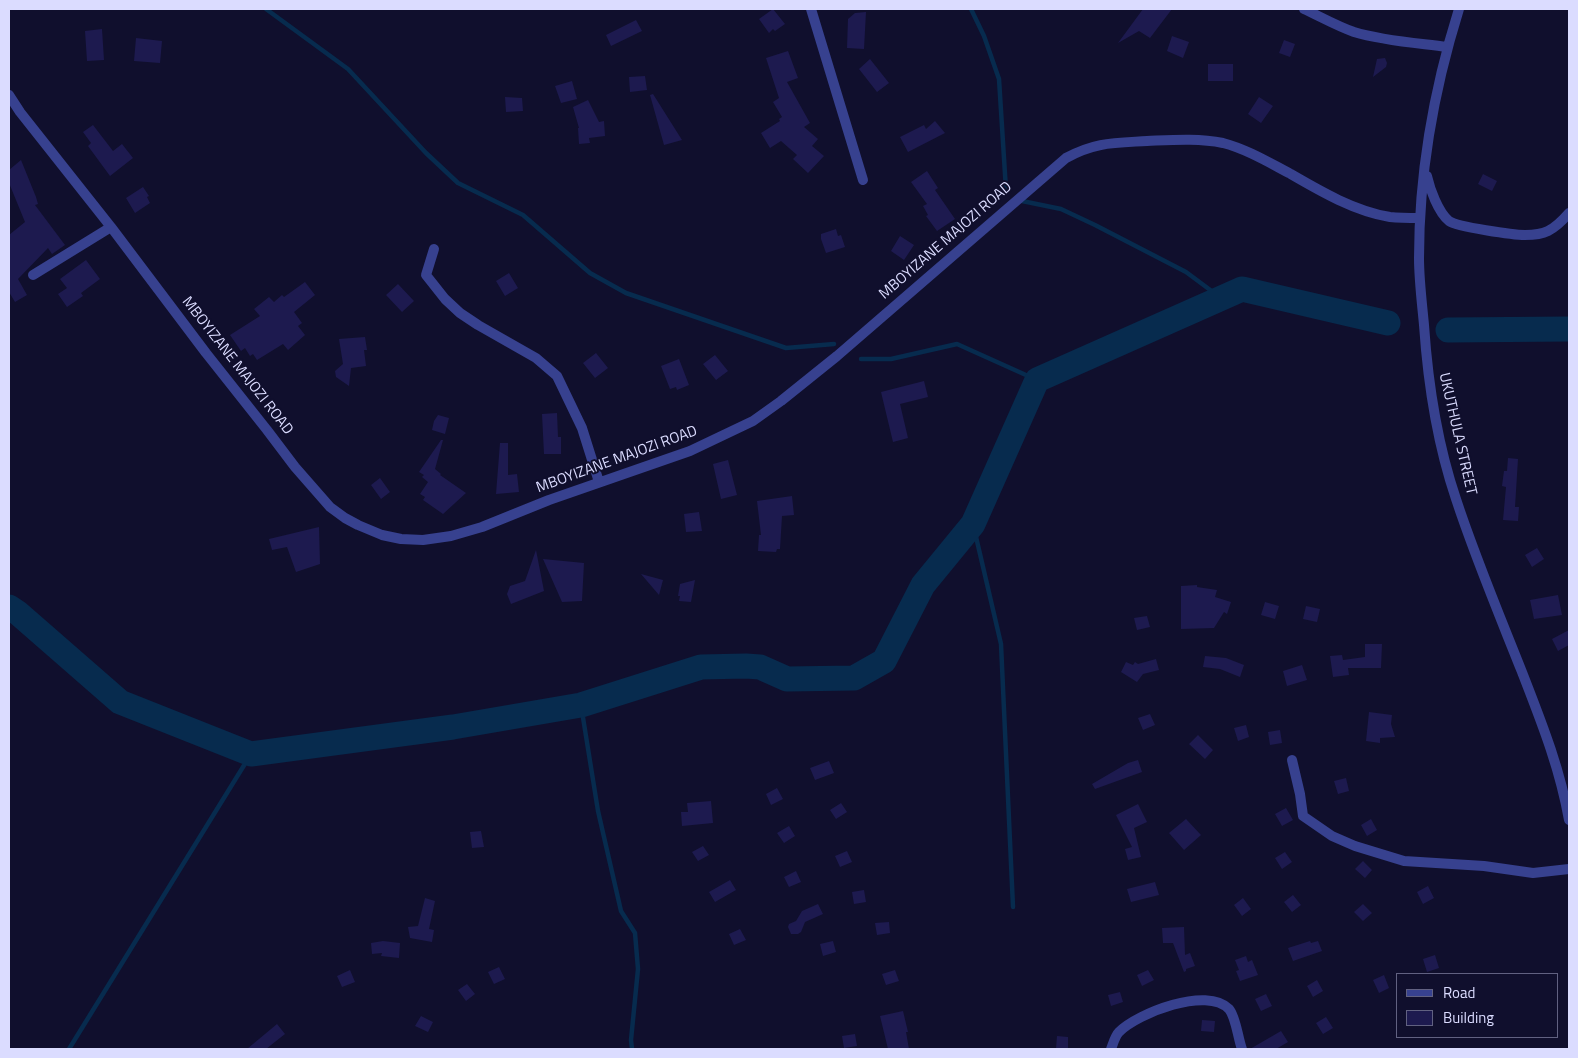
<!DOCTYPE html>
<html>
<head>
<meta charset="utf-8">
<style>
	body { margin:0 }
	#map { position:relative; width:1578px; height:1058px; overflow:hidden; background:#100f2d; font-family:"Titillium Web",sans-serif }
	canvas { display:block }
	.frame { position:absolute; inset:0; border:10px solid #dbdcff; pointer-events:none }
	.legend { position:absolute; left:1396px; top:973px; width:162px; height:65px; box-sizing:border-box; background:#100f2d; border:1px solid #616181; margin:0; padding:6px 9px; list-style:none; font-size:15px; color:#dbdcff }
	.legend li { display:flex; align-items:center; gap:10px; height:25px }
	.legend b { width:25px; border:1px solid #616181 }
</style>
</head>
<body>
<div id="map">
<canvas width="1578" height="1058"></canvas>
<div class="frame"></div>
<ul class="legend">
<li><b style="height:6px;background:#37418f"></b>Road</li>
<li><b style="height:14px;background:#1d1a4f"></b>Building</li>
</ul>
</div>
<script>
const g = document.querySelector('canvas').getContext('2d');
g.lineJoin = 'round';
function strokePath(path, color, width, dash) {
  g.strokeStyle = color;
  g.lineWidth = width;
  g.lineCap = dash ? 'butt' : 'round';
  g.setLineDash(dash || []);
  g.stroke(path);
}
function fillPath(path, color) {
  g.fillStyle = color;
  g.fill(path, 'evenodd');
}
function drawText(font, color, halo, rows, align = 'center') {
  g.font = font + ' "Titillium Web",sans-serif';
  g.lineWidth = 4;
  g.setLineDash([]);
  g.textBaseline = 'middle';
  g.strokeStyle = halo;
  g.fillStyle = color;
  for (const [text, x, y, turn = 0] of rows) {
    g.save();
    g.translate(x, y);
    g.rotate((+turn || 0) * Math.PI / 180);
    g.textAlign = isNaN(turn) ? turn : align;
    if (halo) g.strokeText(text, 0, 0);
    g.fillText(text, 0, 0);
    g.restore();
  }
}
strokePath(new Path2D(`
	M266,9L348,69L426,153L458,183L523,215L590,273L626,293L786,348L834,344
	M971,9L984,36L999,79L1006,190
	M1022,201L1061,209L1095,225L1186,272L1221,298
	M861,359H891L957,344L1037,380
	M973,524L1001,644L1013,907
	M581,705L598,811L621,911L635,933L638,969L631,1040L632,1049
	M69,1049L251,754`), '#072b4e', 4.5);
strokePath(new Path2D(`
	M1448,330L1569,329
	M9,607L18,613L120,702L251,754L453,727L581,705L701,667L746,666L760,667L787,679L854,678L884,661L923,585L973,524L1037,380L1242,289L1388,323`), '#072b4e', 25);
fillPath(new Path2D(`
	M773,9L785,24L775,31L773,29L769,33L759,19Z
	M1143,9H1172L1150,38L1139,31L1118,43Z
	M866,12L864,49L847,48L848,19L855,13Z
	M636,20L642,31L611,46L606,35Z
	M102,29L104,60L87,61L85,31Z
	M1172,36L1189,42L1183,58L1167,51Z
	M136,38L162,41L160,63L134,61Z
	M1284,40L1295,44L1290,57L1279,53Z
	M788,51L798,78L787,82L810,123L804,127L818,139L812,146L824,156L808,173L793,159L797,155L781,141L770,148L761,133L780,121L779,119L782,117L773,102L779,98L766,58Z
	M1385,58L1387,63L1386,67L1373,77L1377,59Z
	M870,59L889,83L877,92L859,69Z
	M1208,64H1233V81H1208Z
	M645,76L647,90L630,92L629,77Z
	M572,81L577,99L561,103L555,86Z
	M653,94L682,140L664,145L650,95Z
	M505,97L522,98L523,111L506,112Z
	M1259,97L1273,106L1261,123L1248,114Z
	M588,100L599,122L604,121L605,136L589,138L590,143L579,144L578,128H579L573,107Z
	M935,121L945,133L908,152L900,137L924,125L926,129Z
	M93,125L113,151L122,144L133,158L110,176L88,146L91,143L83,132Z
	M21,160L36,197L38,204L35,205L65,245L52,254L48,248L18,279L27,295L15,302L9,292V235L25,222L9,183V170Z
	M927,171L938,188L935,190L955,219L937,231L926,216L928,215L923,206L927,204L911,182Z
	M1483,174L1497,181L1492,191L1478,184Z
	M143,187L149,196L147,197L150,203L135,213L126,198Z
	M836,229L838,236L841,235L845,247L826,253L821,239V234Z
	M900,236L914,245L904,260L891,251Z
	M86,260L100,279L81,293L83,296L67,307L58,294L67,288L60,279Z
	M509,273L518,288L505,296L496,281Z
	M305,282L315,295L294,312L302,323L298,326L305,335L288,350L283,344L257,360L253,354L250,356L245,348L241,351L230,335L260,316L254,309L269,297L274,302L282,295L284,297Z
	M398,284L414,301L402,312L386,295Z
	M365,337L367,350H364L366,366L351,368L349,386L336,377L335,371L343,364L339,339Z
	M596,353L608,368L595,378L583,363Z
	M715,355L728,371L716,380L703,364Z
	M679,359L689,385L677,390L676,387L670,389L661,366Z
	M924,381L928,397L900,404L908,438L893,442L881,392Z
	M557,413L558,437H561V454H544L542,414Z
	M438,415L449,418L445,434L432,430L434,421Z
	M441,440H443L435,469L441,474L440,475L466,493L443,514L423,500L425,497L420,494L428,482L422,477L424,475L419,472Z
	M500,443H508V475L517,474L519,492L496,494Z
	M1508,458L1518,459L1515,507H1519L1518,521L1503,520L1506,487L1502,486L1504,471H1507Z
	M728,460L737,495L721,499L713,464Z
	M380,478L390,492L381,499L371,485Z
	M792,496L794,515L782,516L780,549H777L776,552L758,551L759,535H761L757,501Z
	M699,512L702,531L686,532L684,514Z
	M319,527L320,564L296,572L287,547L272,550L269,539Z
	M1537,548L1544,559L1532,567L1525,555Z
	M536,550L544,591L511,604L507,594L510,586L525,581Z
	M543,559L584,563L582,601L562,602Z
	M641,574L663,580L659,595Z
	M695,580L691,602L679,601L680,596H678L680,584Z
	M1197,585V587L1217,590L1215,597L1231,602L1227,614L1224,612L1214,628L1181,629V586Z
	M1558,595L1562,615L1534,619L1530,600Z
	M1265,602L1279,606L1275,619L1261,615Z
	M1306,606L1320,609L1317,622L1303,619Z
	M1147,616L1150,627L1137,630L1134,618Z
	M1569,630V645L1558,651L1552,639Z
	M1365,644H1382L1381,668H1348L1349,675L1333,677L1330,656L1342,655L1343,660L1365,657Z
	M1205,656L1226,658L1244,665L1240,677L1220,669L1203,667Z
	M1156,659L1159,670L1143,674L1137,682L1121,672L1126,662L1133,665L1135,662L1138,664Z
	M1302,665L1307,680L1287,686L1283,671Z
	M1369,712L1392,715L1391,724L1395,737L1380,738V743L1366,741Z
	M1150,714L1155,725L1143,730L1138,718Z
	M1246,725L1249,737L1238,741L1234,728Z
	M1280,730L1282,743L1270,745L1268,732Z
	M1198,735L1213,750L1205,759L1189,744Z
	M1138,760L1142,772L1095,789L1092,784L1128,763Z
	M829,761L834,773L815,780L810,768Z
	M1346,778L1349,791L1338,794L1334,781Z
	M777,788L783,799L771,805L766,794Z
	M711,801L713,823L682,826L681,812H688L687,803Z
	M841,803L847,812L836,819L830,810Z
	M1138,804L1147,822L1134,828L1141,857L1128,860L1125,849L1132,847L1116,815Z
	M1286,808L1293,820L1282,826L1275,814Z
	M1186,819L1201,835L1184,850L1169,833Z
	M1371,819L1377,830L1367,836L1361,825Z
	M789,826L795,836L784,843L777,833Z
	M481,831L484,847L472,848L470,832Z
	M703,846L709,855L698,861L692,852Z
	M847,851L852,862L840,867L835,856Z
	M1285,852L1292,862L1282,869L1275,858Z
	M1363,861L1372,870L1365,878L1355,869Z
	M796,871L801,882L789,887L784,877Z
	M730,880L736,890L715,902L709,892Z
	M1155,882L1159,895L1131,902L1127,889Z
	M1428,886L1434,898L1423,904L1417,892Z
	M864,890L866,902L854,904L852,892Z
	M1293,895L1301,905L1292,912L1284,902Z
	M425,898L435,901L429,929L434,930L432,942L410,938L408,927L418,926Z
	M1243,898L1251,909L1242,916L1234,905Z
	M818,904L823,914L805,922L801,932L798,934H791L788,927L789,924L796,921L802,911Z
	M1363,904L1372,913L1363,921L1354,912Z
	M889,922L890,933L877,935L875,923Z
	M1184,927L1185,955L1190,953L1195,966L1186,969V971L1184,972L1173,943H1163L1162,928Z
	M740,929L746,940L734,945L729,934Z
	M383,941L400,943L399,958L381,956L382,953L372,954L371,943Z
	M833,941L836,952L823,956L820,944Z
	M1310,941L1311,943L1318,941L1322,951L1293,961L1288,948Z
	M1435,955L1439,968L1427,972L1423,959Z
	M1246,956L1248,962L1252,960L1258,975L1240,981L1236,971L1239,970L1235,960Z
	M499,967L505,979L494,984L488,972Z
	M350,970L355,982L342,987L337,976Z
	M895,970L899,981L886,985L882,974Z
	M1148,970L1154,980L1142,986L1137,975Z
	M1384,975L1389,988L1379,993L1373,980Z
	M1317,980L1323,991L1313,997L1307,986Z
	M467,984L475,994L466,1001L458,990Z
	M1120,992L1123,1002L1111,1006L1108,995Z
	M1266,994L1272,1006L1261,1011L1255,999Z
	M903,1011L908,1032H906L909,1049H888L880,1016Z
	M421,1016L433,1022L428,1032L415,1026Z
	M1326,1017L1333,1028L1323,1034L1316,1023Z
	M1202,1020L1215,1021L1214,1032L1201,1031Z
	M277,1024L285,1034L266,1049H247Z
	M1281,1031L1288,1042L1276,1049H1250Z
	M855,1034L857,1046L844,1048L842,1036Z
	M1057,1036L1068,1037V1049H1056Z`), '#1d1a4f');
strokePath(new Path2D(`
	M811,9L863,180
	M1304,9C1321,17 1337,26 1354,32C1384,41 1417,43 1447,47
	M1459,9C1434,89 1419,173 1419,258C1419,280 1422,303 1424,325C1428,384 1437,443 1456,499C1475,557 1499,614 1522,672C1541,721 1560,768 1569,820
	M9,95L20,112L111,227L206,353L267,430L295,467L330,507L345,518L358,525L382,535L401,539L423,540L451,536L482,527L549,500L690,451L753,421L781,401L837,356L1066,158C1095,142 1114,143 1147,141C1172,140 1198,138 1223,143C1246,149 1268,162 1289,173C1320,191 1354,211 1390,217C1400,218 1410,218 1420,218
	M1427,176C1430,189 1438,212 1449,221C1457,227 1514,235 1525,235C1533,235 1542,234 1548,231C1556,227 1563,220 1569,213
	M434,249L426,275L445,299L460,313L478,325L536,358L557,376L582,428L599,482
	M33,275L111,227
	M1292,760L1300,794L1303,816L1332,836L1355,846L1404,861L1484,866L1533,873L1569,869
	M1111,1049C1113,1044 1115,1036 1119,1032C1138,1013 1207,986 1229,1009C1236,1017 1238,1039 1242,1049`), '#37418f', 10);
drawText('15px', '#dbdcff', '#100f2d', [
	["MBOYIZANE MAJOZI ROAD",946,241,-41],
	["MBOYIZANE MAJOZI ROAD",237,366,52],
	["UKUTHULA STREET",1457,434,77],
	["MBOYIZANE MAJOZI ROAD",617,460,-20]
]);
</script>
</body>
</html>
